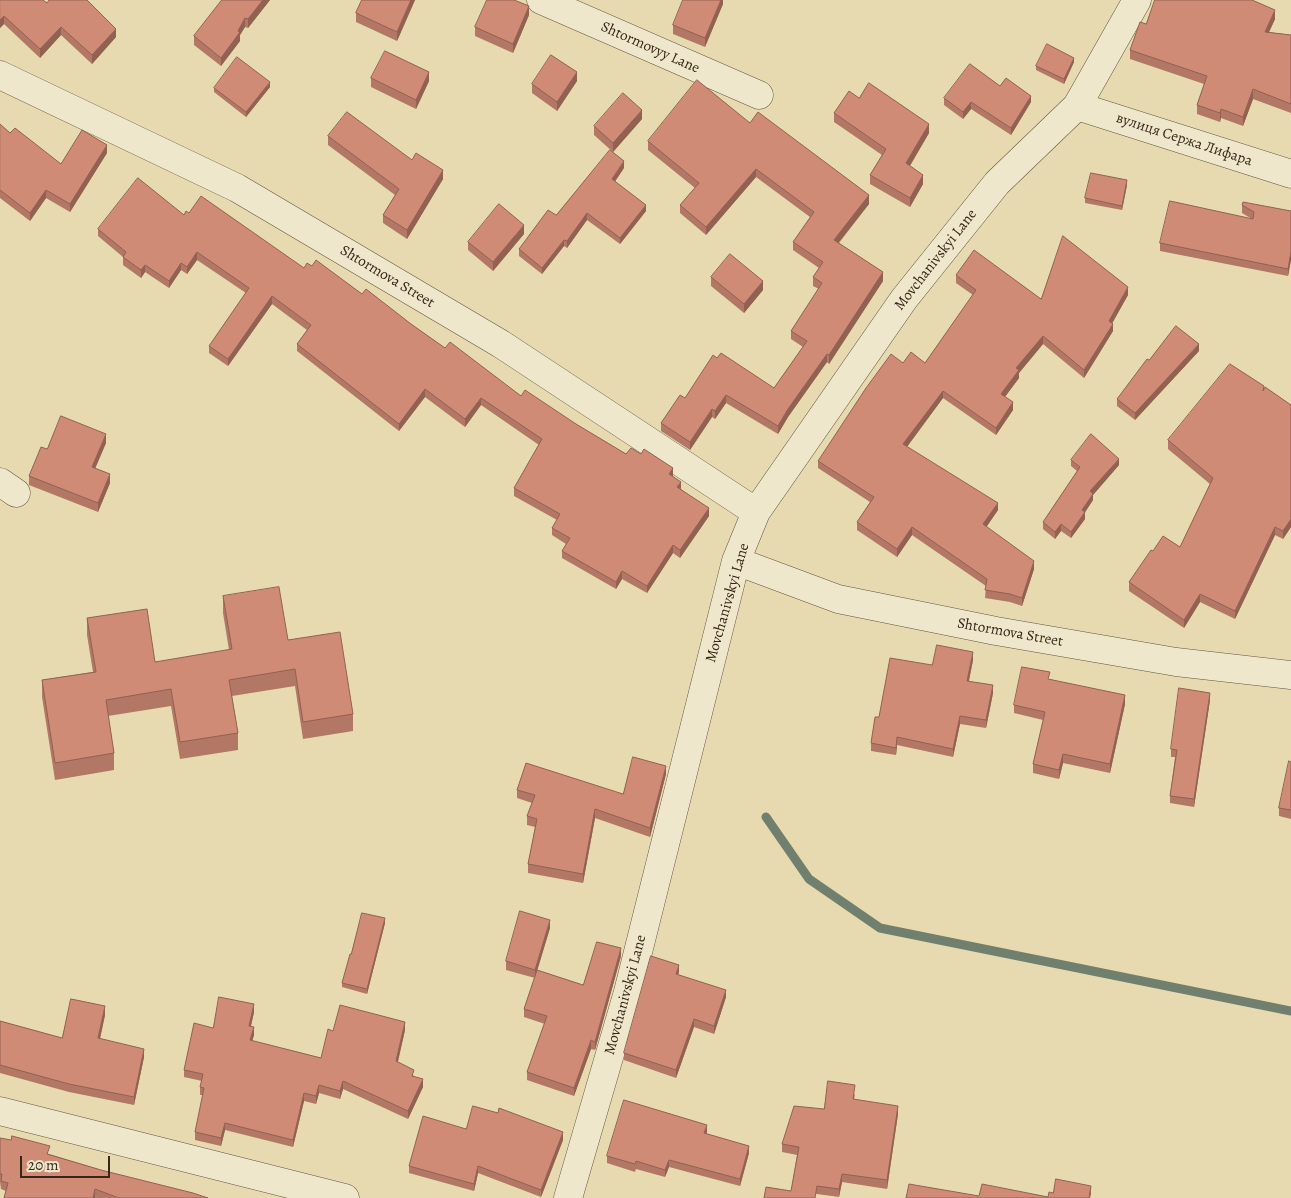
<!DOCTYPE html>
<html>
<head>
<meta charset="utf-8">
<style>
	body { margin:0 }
	#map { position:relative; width:1291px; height:1198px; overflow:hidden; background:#e7dab0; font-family:Alegreya,serif }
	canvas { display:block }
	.scale { position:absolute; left:20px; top:1156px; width:90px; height:22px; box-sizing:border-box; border:2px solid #372718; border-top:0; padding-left:6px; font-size:15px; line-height:18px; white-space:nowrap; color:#372718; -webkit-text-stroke:4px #efe7cc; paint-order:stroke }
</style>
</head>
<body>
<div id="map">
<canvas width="1291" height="1198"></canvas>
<div class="scale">20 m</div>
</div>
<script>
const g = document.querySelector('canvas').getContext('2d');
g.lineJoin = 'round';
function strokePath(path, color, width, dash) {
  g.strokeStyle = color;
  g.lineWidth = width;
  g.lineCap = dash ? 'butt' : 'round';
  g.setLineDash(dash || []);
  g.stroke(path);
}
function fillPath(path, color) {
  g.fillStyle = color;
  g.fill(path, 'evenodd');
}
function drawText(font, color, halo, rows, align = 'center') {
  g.font = font + ' Alegreya,serif';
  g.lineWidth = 5;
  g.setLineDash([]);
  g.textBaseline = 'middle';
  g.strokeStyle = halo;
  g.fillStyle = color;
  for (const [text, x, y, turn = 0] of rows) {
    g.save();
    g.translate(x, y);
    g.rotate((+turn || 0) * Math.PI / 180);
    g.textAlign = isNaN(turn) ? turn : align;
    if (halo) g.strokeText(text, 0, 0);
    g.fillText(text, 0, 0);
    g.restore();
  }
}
strokePath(new Path2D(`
	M766,817L809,879L880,928L1291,1011`), '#71806e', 9);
const minor = new Path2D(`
	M541,0L759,95
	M0,75L237,188L501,344L756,512
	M1077,106L1291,174
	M0,482L16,493
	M736,561L838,599L996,631L1176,662L1291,675
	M0,1111L345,1198
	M568,1198L628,992L736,561L756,512L904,299L997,183L1077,106L1137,0`);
strokePath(minor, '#63543e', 29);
strokePath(minor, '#efe7cc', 28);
fillPath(new Path2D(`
	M0,0L47,3L116,37L92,64L61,35L40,58L4,24L0,28Z
	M222,0H270L248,28L245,27L240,35V41L221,66L194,45V36Z
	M362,0H415L397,41L356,22V13Z
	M723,0V4L705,47L673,34V25Z
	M529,15L513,53L475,36V27Z
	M1275,19L1269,32L1291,35V113L1253,99L1243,126L1221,118L1220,122L1197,114V105L1204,84L1130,59V50L1146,24Z
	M1074,62L1064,84L1036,70V66Z
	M371,78L429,81L416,109L371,87Z
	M577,81L557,111L532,93V84Z
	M1000,86L1031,102L1011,135L971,109L963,119L944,105V98Z
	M270,87L246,117L214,92V88Z
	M859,98L929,133L910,166L923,184L910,207L870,184V175L882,155L834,122V113Z
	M642,119L613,152L594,135V126Z
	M750,123L869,204L839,243L883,281L829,364L827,362L788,417L778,434L726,403L715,419L712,417L690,450L661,431V423L685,398L717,358L774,388L803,347L791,339V331L819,289L813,286V277L819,268L793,250V242L810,217L756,177L706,235L680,213V205L695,188L648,150V141Z
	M0,124L10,133L61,164L107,153L70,212L46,198L30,221L0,198Z
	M328,136L443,179L407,239L383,223V215L395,195L328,145Z
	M624,168L615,181L646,211L620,244L587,220L567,248L564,246L542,274L519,256V249L556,215Z
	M1127,185L1122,210L1085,203V198Z
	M1242,205L1291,211V260L1288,276L1160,251V243L1252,219L1242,213Z
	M189,213L304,268L312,266L362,294L411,324L445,348L521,396L576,424L626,454L673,476L681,489L709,516L680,558L673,553L647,593L622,579L616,589L562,558V551L566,544L552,535V528L557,520L514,496V488L539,445L481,405L465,427L425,397L399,431L297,351V344L307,330L272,304L228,366L209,353V346L246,293L197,260L187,274L181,270L169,288L145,272L141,278L123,265V257L98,236V229L184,215Z
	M524,234L493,271L468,250V242Z
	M956,275L1041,299L1128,295L1112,323L1113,331L1084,378L1043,344L1019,373V378L1005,397L1013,410L996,435L943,398L907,447L998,510L986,527L1034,569L1022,606L1010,602L985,598L986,586L912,535L897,557L857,530V522L870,502L818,468V461L903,363H925L973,295L956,283Z
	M711,277L763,290L744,313L711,286Z
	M1199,351L1135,420L1117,406V399L1149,360Z
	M1264,389L1291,405V527L1283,539L1275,535L1235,619L1200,602L1184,628L1129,591V582L1153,551L1180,547L1210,484L1168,449V440Z
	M106,443L95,468L110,483L98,512L29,485V476Z
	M1071,460L1119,465L1093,495V500L1085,512V519L1071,538L1061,531L1055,539L1043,529V522L1077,471L1071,466Z
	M223,596L288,640L353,714V731L303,739L295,686L232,696L238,733V750L180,759L171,706L108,716L114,753V770L55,780L42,697V680L93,672L87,635V618L155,662L229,650L223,613Z
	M973,660L969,681L993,693L986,728L960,724L953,757L897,745L896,755L871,751V743L879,717L932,665Z
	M1050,679L1125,704L1110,773L1063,763L1059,779L1033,773V764L1043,720L1014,713V705Z
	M1210,700L1194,807L1170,803V796L1175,757H1171V749Z
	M1291,762V819L1279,816V808Z
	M666,774L650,837L595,818L583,883L528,873V864L535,827L527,825V816L532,803L517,798V790L623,794Z
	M385,923L367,994L342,987V983L351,954Z
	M550,928L537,970L583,985L621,956L595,1050L591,1049L574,1096L527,1080V1072L545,1024L524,1017V1009L535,978L506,970V961Z
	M679,972L678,975L726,997L714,1034L694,1027L676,1078L624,1060V1053Z
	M254,1012L251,1026L254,1035L252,1041L321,1058L333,1031L405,1030L398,1062L414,1076L423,1087L408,1119L343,1089L340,1099L319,1093L316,1104L304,1101L293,1147L225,1130L221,1146L195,1140V1132L203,1095H200V1087L202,1081L184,1077V1070L213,1028Z
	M105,1015L100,1039L144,1057L134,1105L69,1092L0,1073V1021L62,1038Z
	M855,1094L854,1100L898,1114L887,1189L842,1182L839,1197L817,1194L791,1191L797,1155L782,1152V1144Z
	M466,1129L563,1140L541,1197L478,1173L474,1191L409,1173V1166Z
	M707,1132L706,1134L749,1153L740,1186L669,1167L665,1177L636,1169L635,1172L607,1163V1156Z
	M0,1138L49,1154L101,1170L208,1198H4L6,1191L1,1189L0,1182Z`), '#b27865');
fillPath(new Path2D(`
	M263,0H270L248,28V19Z
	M411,0H415L397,41V32Z
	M721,0H723V4L705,47V38Z
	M529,6V15L513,53V44Z
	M1275,10V19L1265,41V32Z
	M4,16V24L0,28V20Z
	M245,18V27L240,35V41L221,66V58Z
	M61,27V35L40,58V49Z
	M116,29V37L92,64V55Z
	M1074,58V62L1064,84V79Z
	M429,72V81L416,109V100Z
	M577,72V81L557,111V102Z
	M270,82V87L246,117V112Z
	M1253,89V99L1243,126V117Z
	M1031,96V102L1011,135V128Z
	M971,102V109L963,119V112Z
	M1221,109V118L1220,122V113Z
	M642,110V119L613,152V143Z
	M929,124V133L906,172V163Z
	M107,145V153L70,212V204Z
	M624,161V168L612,186V179Z
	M756,169V177L706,235V227Z
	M443,170V179L407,239V230Z
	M923,175V184L910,207V198Z
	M1127,180V185L1122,210V206Z
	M46,190V198L30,221V213Z
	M869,195V204L834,248V240Z
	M646,205V211L620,244V238Z
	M587,213V220L567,248V241Z
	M524,225V234L493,271V262Z
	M564,240V246L542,274V268Z
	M197,252V260L187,274V267Z
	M1291,252V260L1288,276V269Z
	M181,263V270L169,288V281Z
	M145,265V272L141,278V270Z
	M883,272V281L829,364V355Z
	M763,281V290L744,313V304Z
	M1128,287V295L1109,329V321Z
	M272,296V304L228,366V359Z
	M1113,324V331L1084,378V370Z
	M1043,336V344L1019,373V378L1001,402V394L1016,368Z
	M1199,344V351L1135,420V413Z
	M827,354V362L788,417L778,434V426L788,409Z
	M425,389V397L399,431V424Z
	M943,391V398L903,452V444Z
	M726,395V403L715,419V411Z
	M481,398V405L465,427V419Z
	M1013,402V410L996,435V428Z
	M712,409V417L690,450V442Z
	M106,434V443L92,476V467Z
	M1119,459V465L1093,495V500L1082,517V510L1090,491Z
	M673,468V476L669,481V474Z
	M110,474V483L98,512V503Z
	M681,482V489L677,487Z
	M998,503V510L983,532V524Z
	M709,508V516L680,558V550Z
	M1085,512V519L1071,538V532Z
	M1291,519V527L1283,539V531Z
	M1061,524V531L1055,539V532Z
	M912,527V535L897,557V549Z
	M1275,527V535L1235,619V611Z
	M673,545V553L647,593V586Z
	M1034,561V569L1022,606V598Z
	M622,571V579L616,589V582Z
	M1200,594V602L1184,628V620Z
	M973,652V660L967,689V681Z
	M993,685V693L986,728V720Z
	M1210,693V700L1194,807V799Z
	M1125,695V704L1110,773V764Z
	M960,716V724L953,757V749Z
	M897,737V745L896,755V748Z
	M1063,754V763L1059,779V770Z
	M666,766V774L650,837V828Z
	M595,809V818L583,883V874Z
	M385,918V923L367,994V989Z
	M550,920V928L535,978V970Z
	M621,948V956L595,1050V1042Z
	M679,965V972L676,981V974Z
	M726,990V997L714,1034V1026Z
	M254,1004V1012L249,1034V1026Z
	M105,1006V1015L98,1047V1038Z
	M694,1019V1027L676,1078V1070Z
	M405,1022V1030L396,1069V1061Z
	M254,1027V1035L250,1048V1040Z
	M591,1040V1049L574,1096V1088Z
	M144,1049V1057L134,1105V1097Z
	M423,1079V1087L408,1119V1111Z
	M343,1081V1089L340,1099V1091Z
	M319,1085V1093L316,1104V1096Z
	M304,1093V1101L293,1147V1140Z
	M898,1106V1114L887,1189V1180Z
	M225,1123V1130L221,1146V1138Z
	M707,1125V1132L704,1141V1133Z
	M563,1132V1140L541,1197V1190Z
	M749,1146V1153L740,1186V1179Z
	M669,1160V1167L665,1177V1170Z
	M478,1166V1173L474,1191V1184Z
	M842,1174V1182L839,1197V1189Z
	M1091,1186V1194L1090,1198H1089Z
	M95,1189V1198H93Z`), '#916152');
const building = new Path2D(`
	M0,0H43L47,3L49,0H87L116,29L92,55L61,27L40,49L4,16L0,20Z
	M222,0H263L248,19L245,18L238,31L240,32L221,58L194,36Z
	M362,0H411L397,32L356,13Z
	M487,0H514L529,6L513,44L475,27Z
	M683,0H721L705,38L673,25Z
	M1155,0H1252L1275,10L1265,32L1291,35V104L1253,89L1243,117L1221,109L1220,113L1197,105L1207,76L1130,50L1140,22L1146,24Z
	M1047,44L1074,58L1064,79L1036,66Z
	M385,51L429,72L416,100L371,78Z
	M551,55L577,72L557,102L532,84Z
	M237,57L270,82L246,112L214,88Z
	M970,64L1000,86L1006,78L1031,96L1011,128L971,102L963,112L944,98Z
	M697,80L750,123L758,112L869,195L834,240L883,272L829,355L827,354L788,409L778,426L726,395L715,411L712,409L690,442L661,423L680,395L685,398L713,355L717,358L721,353L774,388L807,341L791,331L822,283L813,277L823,262L793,242L814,212L756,169L706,227L680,205L699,183L648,141Z
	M869,83L929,124L906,163L923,175L910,198L870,175L886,149L834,113L849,91L859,98Z
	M623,93L642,110L613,143L594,126Z
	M347,112L412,160L416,153L443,170L407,230L383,215L399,189L328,136Z
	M0,124L10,133L15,128L61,164L82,130L107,145L70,204L46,190L30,213L0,190Z
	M610,150L624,161L612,179L646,205L620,238L587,213L567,241L564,240L542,268L519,249L548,210L556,215Z
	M1091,173L1127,180L1122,206L1085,198Z
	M138,178L184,215L186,211L189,213L201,196L304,268L307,263L312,266L316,260L362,294L366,289L411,324L445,348L450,342L521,396L525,390L576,424L626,454L631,448L641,454L644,449L673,468L669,474L681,482L677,487L709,508L680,550L673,545L647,586L622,571L616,582L562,551L570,538L552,528L560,514L514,488L542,439L481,398L465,419L425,389L399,424L297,344L311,325L272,296L228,359L209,346L249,288L197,252L187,267L181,263L169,281L145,265L141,270L123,257L126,252L98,229Z
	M1170,201L1253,219L1254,212L1242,205L1243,202L1291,211V252L1288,269L1160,243Z
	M499,204L524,225L493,262L468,242Z
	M1063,236L1128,287L1109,321L1113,324L1084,370L1043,336L1016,368L1019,370L1001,394L1013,402L996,428L943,391L903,444L998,503L983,524L1034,561L1022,598L1010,594L985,590L987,579L912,527L897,549L857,522L874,497L818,461L866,388L891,354L903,363L911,352L925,363L976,290L956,275L974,250L1041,299Z
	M730,254L763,281L744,304L711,277Z
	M1176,326L1199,344L1135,413L1117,399L1147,359L1149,360Z
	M1230,364L1264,386L1263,391L1265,387L1291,405V519L1283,531L1275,527L1235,611L1200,594L1184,620L1129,582L1151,550L1153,551L1163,536L1180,547L1213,478L1168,440Z
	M61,416L106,434L92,467L110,474L98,503L29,476L41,447L47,449Z
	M1091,434L1119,459L1090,491L1093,494L1082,510L1085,512L1071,532L1061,524L1055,532L1043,522L1080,467L1071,460Z
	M279,587L288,640L340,632L353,714L303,722L295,669L229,680L238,733L180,742L171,689L106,700L114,753L55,763L42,680L96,672L87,618L147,609L155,662L232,649L223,596Z
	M937,645L973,652L967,681L993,685L986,720L960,716L953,749L897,737L896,748L871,743L875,717H879L890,658L932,665Z
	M1022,667L1050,672L1048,679L1125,695L1110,764L1063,754L1059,770L1033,764L1045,712L1014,705Z
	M1179,688L1210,693L1194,799L1170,796L1177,750L1171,749Z
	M633,757L666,766L650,828L595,809L583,874L528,864L537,819L527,816L535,795L517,790L526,763L623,794Z
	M1289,761L1291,762V810L1279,808Z
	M520,911L550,920L535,970L506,961Z
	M362,913L385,918L367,989L342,983L350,954H351Z
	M597,942L621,948L595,1042L591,1040L574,1088L527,1072L547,1016L524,1009L537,970L583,985Z
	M651,956L679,965L676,974L726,990L714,1026L694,1019L676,1070L624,1053Z
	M219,997L254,1004L249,1026L254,1027L250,1040L321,1058L328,1029L333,1031L340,1005L405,1022L396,1061L414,1070L412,1076L423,1079L408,1111L343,1081L340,1091L319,1085L316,1096L304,1093L293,1140L225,1123L221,1138L195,1132L204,1088L200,1087L203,1074L184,1070L194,1023L213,1028Z
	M71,999L105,1006L98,1038L144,1049L134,1097L69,1084L0,1065V1021L62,1038Z
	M828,1081L855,1085L853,1099L898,1106L887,1180L842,1174L839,1189L817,1186L815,1198H764L766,1187L791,1191L799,1147L782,1144L794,1106L824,1109Z
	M624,1100L707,1125L704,1133L749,1146L740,1179L669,1160L665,1170L636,1161L635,1164L607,1156Z
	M473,1106L498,1113L499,1108L563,1132L541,1190L478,1166L474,1184L409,1166L423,1116L466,1129Z
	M12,1136L50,1146L47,1154L101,1170L193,1193L208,1198H119L95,1189L93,1198H4L8,1183L1,1181L2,1174H0V1138L11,1140Z
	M1056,1179L1091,1186L1089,1198H906L909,1184L979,1196L982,1184L1048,1197L1049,1192L1053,1193Z`);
fillPath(building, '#cf8b75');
strokePath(building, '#916152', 1);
drawText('15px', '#372718', '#efe7cc', [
	["Shtormovyy Lane",650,48,24],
	["вулиця Сержа Лифара",1184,140,18],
	["Movchanivskyi Lane",936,260,-52],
	["Shtormova Street",387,277,31],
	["Movchanivskyi Lane",728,603,-74],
	["Shtormova Street",1010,633,10],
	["Movchanivskyi Lane",626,995,-75]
]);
</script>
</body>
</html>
